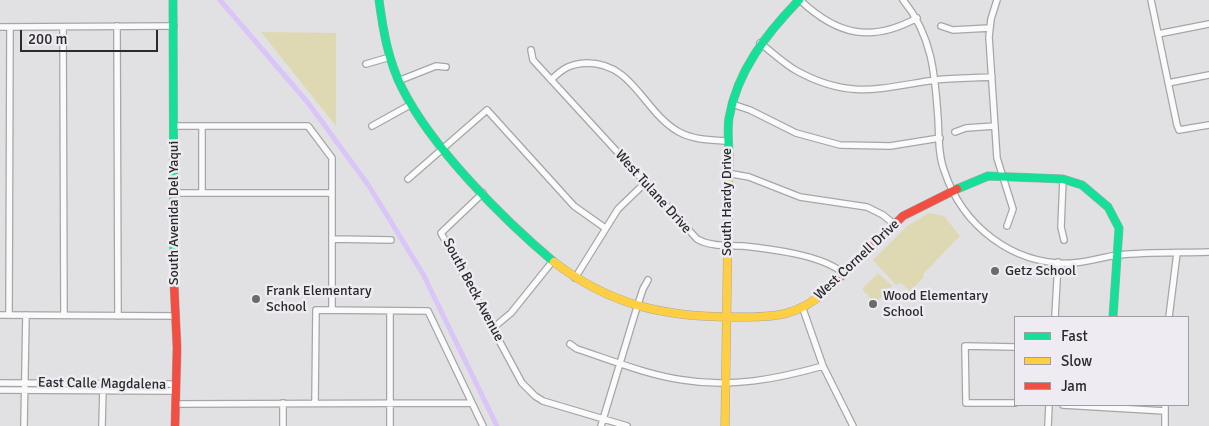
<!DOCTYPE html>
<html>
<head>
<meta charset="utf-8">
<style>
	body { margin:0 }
	#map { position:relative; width:1209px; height:426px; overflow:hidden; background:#e1e0e3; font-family:Signika,sans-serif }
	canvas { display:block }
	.legend { position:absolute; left:1014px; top:316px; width:175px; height:90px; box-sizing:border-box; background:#eeecf2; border:1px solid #a09ea3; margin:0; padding:6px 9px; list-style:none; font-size:15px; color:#2b2a2c }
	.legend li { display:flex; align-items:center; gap:10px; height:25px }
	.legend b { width:25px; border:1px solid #a09ea3 }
	.scale { position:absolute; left:20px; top:30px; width:138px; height:22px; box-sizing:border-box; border:2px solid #2b2a2c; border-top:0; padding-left:6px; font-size:15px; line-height:18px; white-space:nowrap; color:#2b2a2c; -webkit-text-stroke:4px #eeecf2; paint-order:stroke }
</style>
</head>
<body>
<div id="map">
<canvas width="1209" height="426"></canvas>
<ul class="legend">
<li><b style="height:6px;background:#16e098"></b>Fast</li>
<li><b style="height:6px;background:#ffcf43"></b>Slow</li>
<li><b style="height:6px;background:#f24e42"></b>Jam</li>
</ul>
<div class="scale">200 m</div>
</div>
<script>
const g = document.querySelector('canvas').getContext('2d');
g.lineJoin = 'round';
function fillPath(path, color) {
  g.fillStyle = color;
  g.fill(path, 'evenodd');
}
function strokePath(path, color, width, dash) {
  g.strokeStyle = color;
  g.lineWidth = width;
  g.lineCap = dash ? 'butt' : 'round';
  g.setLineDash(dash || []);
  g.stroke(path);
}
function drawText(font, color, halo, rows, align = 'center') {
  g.font = font + ' Signika,sans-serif';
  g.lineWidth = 5;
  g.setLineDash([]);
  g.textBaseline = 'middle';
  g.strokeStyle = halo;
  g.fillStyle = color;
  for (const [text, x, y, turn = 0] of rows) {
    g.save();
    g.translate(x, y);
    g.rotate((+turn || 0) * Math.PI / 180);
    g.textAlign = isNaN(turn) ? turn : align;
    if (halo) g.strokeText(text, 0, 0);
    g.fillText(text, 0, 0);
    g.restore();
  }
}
fillPath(new Path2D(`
	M261,32L336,33V126Z
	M929,213L944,216L960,236L923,274L924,277L910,291L901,283L896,285L873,260L907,226Z
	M878,273L892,286L875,303L862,289Z`), '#ded9b3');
strokePath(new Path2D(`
	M220,0L309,104L369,186L423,274L497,426`), '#d9c5f7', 5);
const street = new Path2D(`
	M800,0C837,35 871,43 917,18
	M903,0C932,35 935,74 938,118C939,135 938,154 944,170C962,226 1013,266 1073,263C1088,262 1103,257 1118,255C1148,252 1179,253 1209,252
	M997,0L991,19L989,37L997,158L1013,209L1007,226
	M1151,0L1177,125L1179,130L1209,125
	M117,26L118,316
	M941,26L953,30L990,28
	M0,27L174,26
	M63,27L64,315
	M1158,34L1209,24
	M760,43C772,52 784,64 797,71C850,100 880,88 935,80C954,78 973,78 992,77
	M531,50L533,60L697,239C711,247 727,245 743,246C771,249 822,255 843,273
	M366,64L390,57
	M551,80C563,68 570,64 587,63C634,63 643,112 679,132C694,140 710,140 727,141
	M398,81L436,66L446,67
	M1168,83L1209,75
	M732,104L750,110L796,133L840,145L890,146L940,138
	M173,126H308L332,158V310
	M202,126V193
	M372,126L410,105
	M955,132L966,128L995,126
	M727,173L749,177L800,197L867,207L883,215L894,224
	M408,179L487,110L574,206L605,228
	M1063,179L1061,227L1064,240
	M173,193H332
	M483,193L441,233L522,383L535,396L543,401L627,426
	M332,239L391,240
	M575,278L618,209L645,183
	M803,309L823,366L853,426
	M0,315L176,316
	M9,315L10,27
	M1055,317L1058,262
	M1169,317L1177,253
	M493,328L511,313L552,262
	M570,344L577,349C611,360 647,375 683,380C731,388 777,379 823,366
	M1015,347L965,346L966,403H1015
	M0,383L170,384L176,387L171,391L0,390
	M283,403V426
	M315,403L316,310L428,311L483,426
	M176,404L472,403
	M1063,405L1165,411
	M24,426L26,315
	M102,426L103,388
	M390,426V311
	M601,426L637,307L643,289L648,280
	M1048,426L1049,405
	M1165,426V405`);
const fast = new Path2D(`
	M173,0L174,283
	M379,0C383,30 388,60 402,88C432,148 503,219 554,262
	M729,157C729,144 727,130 729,118C737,71 767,33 799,0
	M957,189L988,176L1063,179L1082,185L1108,207L1119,228L1113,317`);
const slow = new Path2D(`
	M554,262C610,305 664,317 733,317C772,317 797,318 828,289
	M725,426L729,157`);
const jam = new Path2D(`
	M174,283L177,348L175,426
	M828,289L903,216L957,189`);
strokePath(street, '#a6a6a8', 8);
strokePath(fast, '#a6a6a8', 9);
strokePath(slow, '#a6a6a8', 9);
strokePath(jam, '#a6a6a8', 9);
strokePath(street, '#fafafb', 5.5);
strokePath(fast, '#16e098', 8);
strokePath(slow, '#ffcf43', 8);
strokePath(jam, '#f24e42', 8);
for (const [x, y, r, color] of [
	[995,271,5,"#6b6a6c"],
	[256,299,5,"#6b6a6c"],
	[873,304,5,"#6b6a6c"]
]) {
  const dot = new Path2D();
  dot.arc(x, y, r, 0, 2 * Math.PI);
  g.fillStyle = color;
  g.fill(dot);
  strokePath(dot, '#eeecf2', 2);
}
drawText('14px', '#2b2a2c', '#eeecf2', [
	["West Tulane Drive",653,192,48],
	["South Hardy Drive",727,202,-90],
	["South Avenida Del Yaqui",174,213,-90],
	["West Cornell Drive",857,260,-43],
	["South Beck Avenue",473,290,62],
	["East Calle Magdalena",102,384,1]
]);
drawText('14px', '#2b2a2c', '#eeecf2', [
	["Getz School",1005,271],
	["Frank Elementary",266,291],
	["School",266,307],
	["Wood Elementary",883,296],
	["School",883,312]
], 'left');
</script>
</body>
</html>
